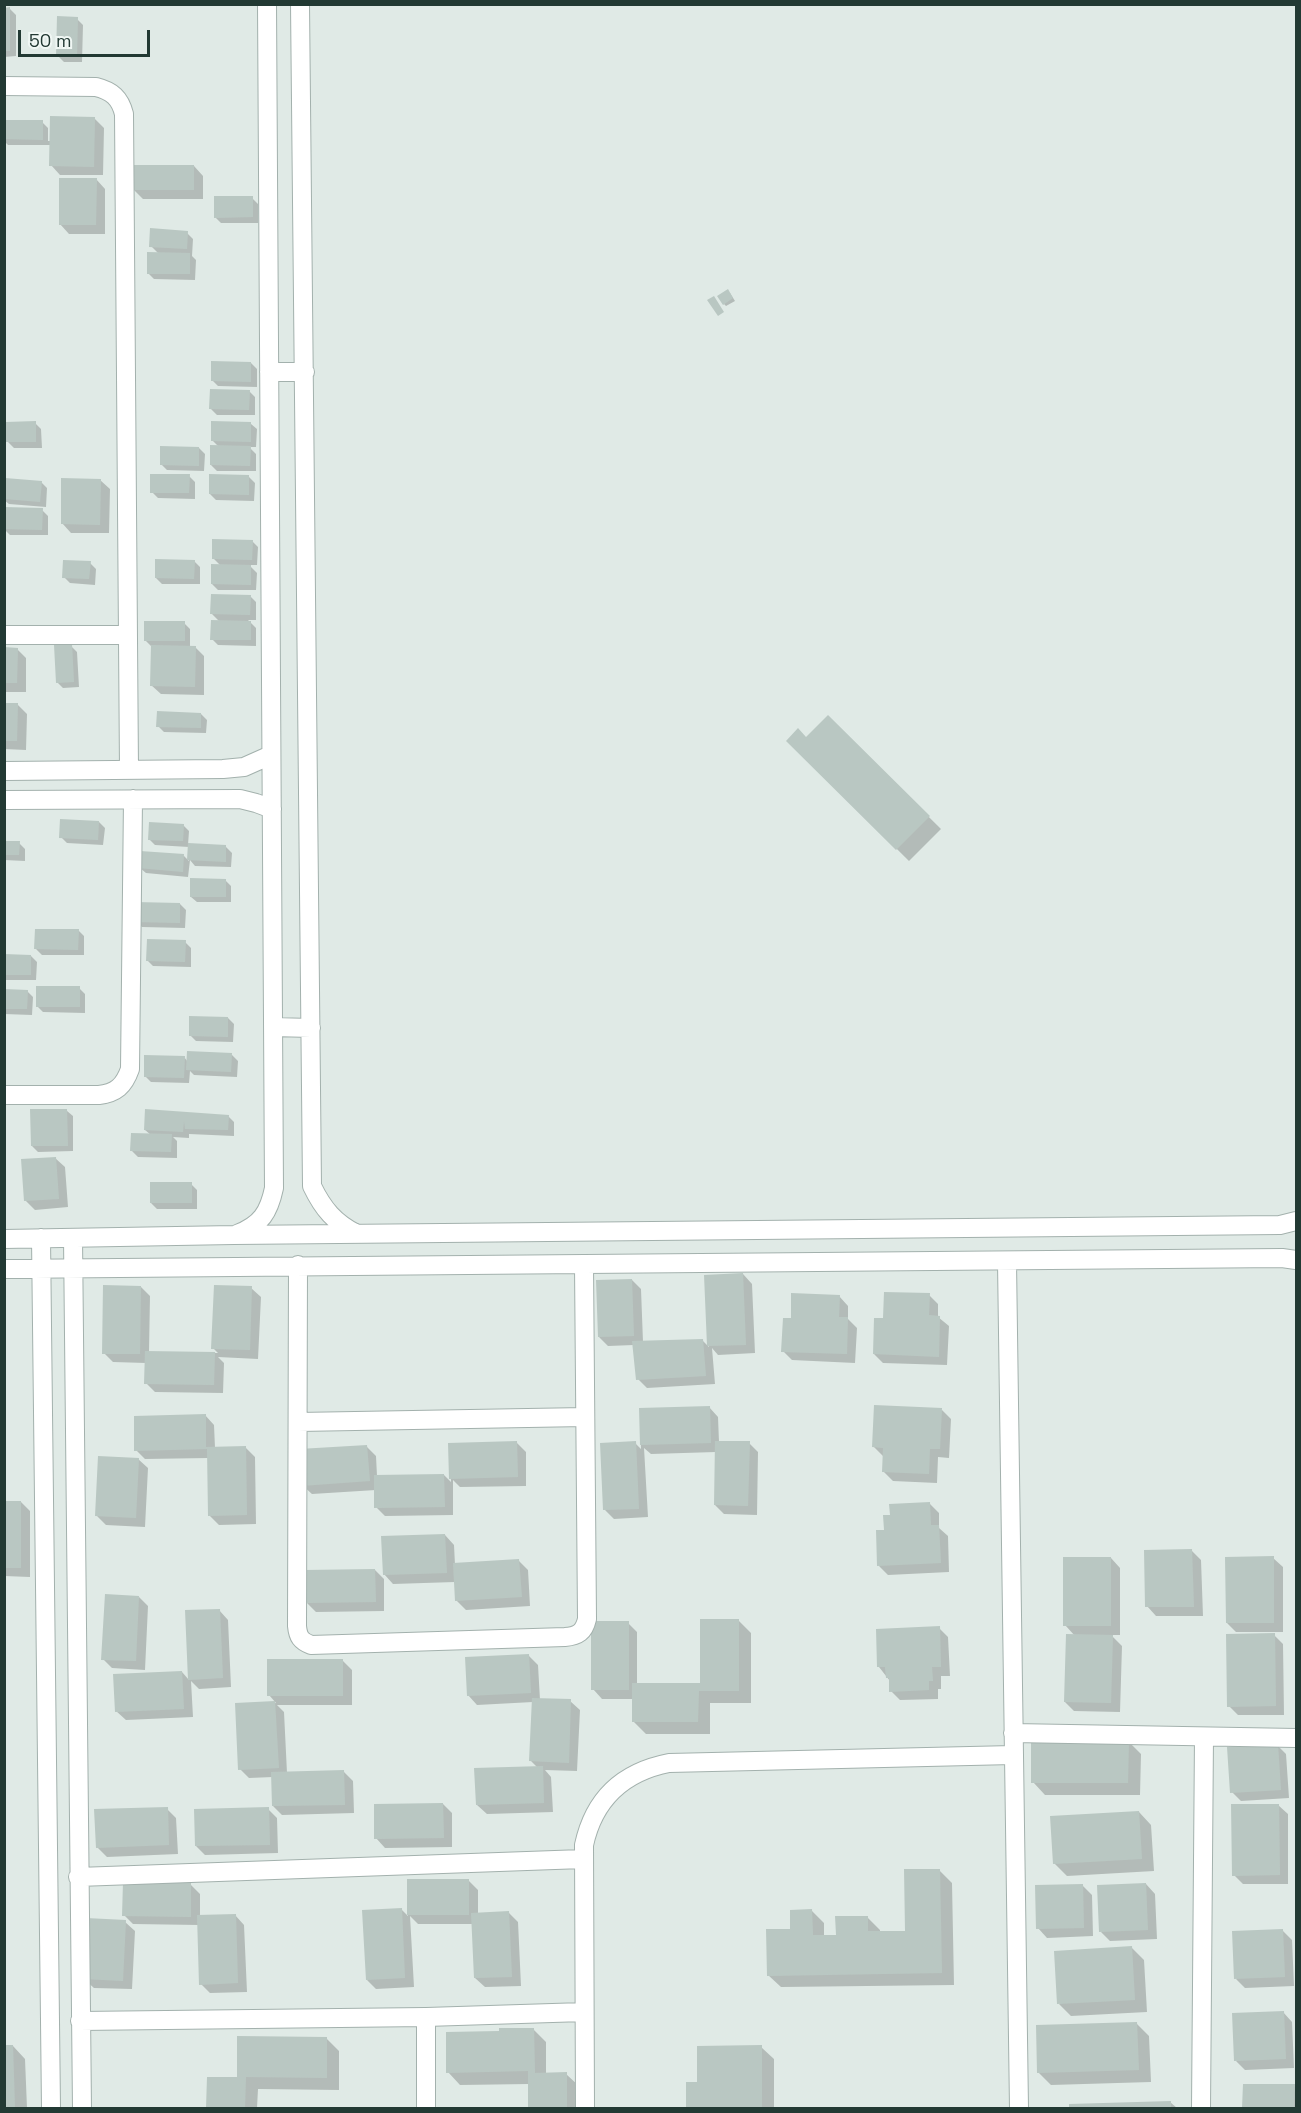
<!DOCTYPE html>
<html>
<head>
<meta charset="utf-8">
<style>
	body { margin:0 }
	#map { position:relative; width:1301px; height:2113px; overflow:hidden; background:#e0eae6; font-family:"Space Grotesk",sans-serif }
	canvas { display:block }
	.frame { position:absolute; inset:0; border:6px solid #223933; pointer-events:none }
	.scale { position:absolute; left:18px; top:30px; width:132px; height:27px; box-sizing:border-box; border:3px solid #223933; border-top:0; padding-left:8px; font-size:18px; line-height:21px; white-space:nowrap; color:#223933; -webkit-text-stroke:4px #f0f7f4; paint-order:stroke }
</style>
</head>
<body>
<div id="map">
<canvas width="1301" height="2113"></canvas>
<div class="frame"></div>
<div class="scale">50 m</div>
</div>
<script>
const g = document.querySelector('canvas').getContext('2d');
g.lineJoin = 'round';
function fillPath(path, color) {
  g.fillStyle = color;
  g.fill(path, 'evenodd');
}
function strokePath(path, color, width, dash) {
  g.strokeStyle = color;
  g.lineWidth = width;
  g.lineCap = dash ? 'butt' : 'round';
  g.setLineDash(dash || []);
  g.stroke(path);
}
fillPath(new Path2D(`
	M4,9H10L16,15V56L4,57Z
	M77,19L83,25L82,62H64L58,56Z
	M94,118L104,128L103,175H60L51,165V145H8L4,141V121L42,122L48,128V141H51Z
	M194,166L203,176V199H143L134,190Z
	M96,179L105,189V234H69L60,224Z
	M252,198L258,204V223H221L215,217Z
	M187,233L193,239L192,256L196,260L195,280L154,279L148,273L159,254L151,246Z
	M730,293L735,301L726,306L724,304Z
	M251,363L257,369V387L218,386L212,380Z
	M249,391L255,397V415H217L211,409Z
	M35,423L41,429L42,448H14L8,442Z
	M251,424L257,429L256,447H249L256,454V471H217L211,465L219,447L212,440Z
	M199,448L205,454L204,471L167,470L161,464Z
	M189,476L195,482V499L158,498L152,492Z
	M249,477L255,483L254,501L216,500L210,494Z
	M4,479L41,482L47,488L46,507L9,504L4,500Z
	M100,480L110,489L109,533H71L62,523Z
	M42,510L48,516V535H10L4,529Z
	M252,541L258,547L257,565H249L257,573L256,590H218L212,584L221,566L213,558Z
	M194,561L200,567V584H162L156,578Z
	M90,563L96,569L95,585L70,583L64,577Z
	M250,596L256,602V620H248L256,628V646L218,645L212,639L219,621L212,614Z
	M184,623L190,629V647H195L204,656V695L161,694L151,685V646L145,640Z
	M71,646L77,652L79,687L63,688L57,682Z
	M4,649H17L26,658V692H4Z
	M4,704H17L27,714L26,750L4,749Z
	M201,714L207,720L206,733L164,732L158,726Z
	M828,717L941,829L909,861L788,741L806,739Z
	M99,822L105,828L103,845L67,843L61,837Z
	M183,825L189,831L188,845L226,847L232,853L231,867L195,866L190,860L188,877L146,873L140,868L184,856L189,861V847L155,845L149,839Z
	M4,842L19,843L25,849V861L4,860Z
	M225,880L231,886V902H197L191,897Z
	M180,904L186,910L185,928L142,927L136,921Z
	M78,930L84,936V955H42L36,949Z
	M185,942L191,948V967L153,966L147,960Z
	M4,956H31L37,962L36,980H4Z
	M79,988L85,994V1013L43,1012L37,1006Z
	M4,991H27L33,997L32,1015L4,1014Z
	M228,1018L234,1024L233,1042L196,1041L190,1035Z
	M232,1055L238,1061L237,1077L194,1075L190,1071L189,1083L151,1082L145,1076L184,1057L188,1062Z
	M67,1111L73,1116V1151L38,1152L32,1146Z
	M146,1111L228,1116L234,1122V1136L189,1134V1138L173,1137L177,1141V1158L138,1157L132,1151L151,1135L145,1130Z
	M55,1158L65,1167L68,1207L35,1210L25,1200Z
	M191,1184L197,1190V1209H157L151,1203Z
	M743,1274L752,1284L755,1353L718,1355L712,1348L715,1384L647,1388L638,1379L634,1345L608,1346L599,1337L632,1280L641,1289L643,1342L702,1340L709,1347L706,1276Z
	M141,1287L150,1296L149,1352L218,1353L213,1348L251,1288L261,1297L258,1359L218,1357L224,1363L223,1393L155,1392L146,1383V1363L113,1362L104,1353Z
	M929,1295L938,1304V1317L949,1326L947,1365L883,1363L874,1354L884,1320Z
	M839,1296L848,1306V1319L857,1328L855,1363L792,1360L783,1351L792,1319Z
	M709,1407L718,1417L719,1442L749,1443L758,1452L757,1515L724,1514L715,1505L716,1452L651,1454L644,1448L648,1517L614,1519L605,1510L635,1443L641,1449L640,1409Z
	M942,1410L951,1419L949,1458L938,1457L937,1483L893,1481L883,1471V1456L874,1447Z
	M205,1415L214,1425L215,1448L245,1447L255,1457L256,1524L219,1525L209,1515V1458L145,1459L136,1450Z
	M516,1442L526,1452V1486L460,1487L453,1480V1515L385,1516L376,1507V1490L312,1494L302,1485L367,1447L376,1456L377,1476L444,1475L451,1482L450,1444Z
	M138,1459L148,1468L145,1527L106,1525L97,1516Z
	M4,1502H21L30,1511V1577L4,1576Z
	M930,1504L939,1513V1528L948,1536L949,1572L888,1575L879,1566L885,1531Z
	M445,1535L454,1545L455,1565L519,1561L528,1570L530,1606L466,1610L456,1600L455,1582L393,1584L384,1574Z
	M1192,1551L1201,1560L1203,1616H1156L1147,1606Z
	M1111,1558L1120,1568V1635H1111L1122,1646L1120,1712L1074,1711L1065,1702L1075,1636L1065,1625Z
	M1273,1558L1283,1567V1632H1236L1227,1623Z
	M375,1570L384,1579V1611L316,1612L307,1603Z
	M139,1597L148,1606L145,1670L112,1668L103,1659Z
	M219,1610L228,1620L231,1687L199,1689L191,1681L193,1717L126,1720L116,1711L182,1672L189,1680Z
	M739,1621L751,1633V1703H710V1734H646L633,1721V1699H602L593,1689L628,1623L637,1632V1684H702Z
	M939,1628L948,1637L950,1676H941V1689H938V1699L900,1700L891,1691L890,1681L879,1667Z
	M1274,1635L1283,1644L1284,1715H1238L1229,1706Z
	M529,1656L538,1665L540,1700L570,1701L580,1710L577,1771L545,1770L551,1777L553,1812L487,1814L477,1805L538,1768L531,1761L533,1702L477,1705L468,1695Z
	M343,1661L352,1670V1705H277L284,1712L287,1773L344,1772L353,1781L354,1813L282,1815L273,1806V1777L249,1778L240,1769L237,1705L276,1703L269,1695Z
	M1128,1741L1141,1754L1140,1795H1045L1033,1782Z
	M1277,1745L1286,1754L1289,1798L1241,1801L1232,1792Z
	M443,1804L452,1813V1847L385,1848L376,1838Z
	M1278,1805L1288,1814V1884H1243L1234,1875Z
	M167,1809L176,1818L178,1854L107,1857L97,1847Z
	M268,1809L277,1818L278,1853L205,1855L196,1846Z
	M1139,1812L1151,1825L1154,1871L1067,1876L1054,1863Z
	M939,1870L952,1883L954,1985L781,1987L768,1975L792,1930L812,1911L824,1923V1936H837L867,1917L880,1930V1933L907,1932Z
	M408,1880L469,1881L478,1890V1914L509,1913L518,1922L521,1986L485,1987L475,1978L473,1924H418L410,1916L414,1987L376,1989L367,1980L401,1909L408,1916Z
	M1146,1884L1155,1894L1157,1939L1110,1941L1101,1932Z
	M191,1885L200,1894V1917L235,1915L244,1925L247,1992L210,1993L201,1984L199,1925L133,1924L124,1915Z
	M1082,1885L1092,1895L1093,1936L1047,1938L1038,1928Z
	M125,1922L135,1931L132,1989L94,1988L84,1979Z
	M1282,1930L1292,1940L1294,1986L1245,1988L1236,1979Z
	M1131,1947L1144,1960L1147,2012L1071,2016L1059,2004Z
	M1283,2012L1292,2022L1294,2068L1245,2070L1236,2061Z
	M1137,2024L1149,2036L1151,2082L1051,2085L1038,2072Z
	M533,2029L546,2042V2074H566L579,2086V2108H530L529,2084L460,2085L448,2072Z
	M326,2038L339,2051V2090L258,2089L257,2108H208V2078L238,2079Z
	M4,2046H13L25,2059L27,2108H4Z
	M761,2047L774,2059V2108H688V2083H699Z
	M1244,2085H1294L1296,2088V2108H1244Z
	M1170,2102L1177,2108H1071V2105Z`), '#0003');
fillPath(new Path2D(`
	M10,7V51H4V8Z
	M57,16L78,17L77,57H56Z
	M50,116L95,117L94,167L49,166Z
	M4,120H43V140L4,139Z
	M132,165H194V190H132Z
	M59,178H97L96,225H59Z
	M214,196H253V217L214,218Z
	M150,228L188,231L187,249L149,247Z
	M147,252L190,253V274H147Z
	M728,289L733,298L723,305L717,296Z
	M714,296L724,312L718,316L707,300Z
	M211,361L251,362V382L211,381Z
	M210,389L250,390L249,410L209,409Z
	M36,421V442H6V422Z
	M211,421L251,422V442L211,441Z
	M210,445L251,446L250,466L210,465Z
	M160,446L199,447V466L160,465Z
	M150,474H190L189,493H150Z
	M209,474L249,475V495L209,494Z
	M5,478L42,481L40,502L5,499Z
	M61,478L101,479L100,525L61,524Z
	M4,507L43,508L42,530L4,529Z
	M212,539L253,540L252,560L212,559Z
	M155,559L195,560L194,579L155,578Z
	M63,560L91,561L89,579L62,578Z
	M211,564L251,565V585L211,584Z
	M211,594L251,595L250,615L210,614Z
	M211,620L251,621V640H210Z
	M144,621H185V641H144Z
	M72,644L74,682L56,683L54,645Z
	M151,645L196,646L195,687L150,686Z
	M4,647L18,648L17,683H4Z
	M4,703H18L17,741H4Z
	M157,711L201,713V728L156,727Z
	M828,715L930,816L896,850L786,741L798,728L806,737Z
	M60,819L99,821L98,840L59,838Z
	M149,822L184,824L183,841L148,840Z
	M4,841H20L19,855H4Z
	M188,843L226,845V862L187,860Z
	M140,851L184,854L183,872L138,868Z
	M190,878L226,879V897H190Z
	M135,902L180,903V923L134,922Z
	M35,929H79L78,950L34,949Z
	M147,939L186,940L185,962L146,961Z
	M4,954L31,955V975H4Z
	M36,986H80V1007H36Z
	M4,989L28,990L27,1009H4Z
	M189,1016L228,1017V1037L189,1036Z
	M187,1051L232,1053L231,1072L186,1070Z
	M144,1055L185,1056L184,1078L144,1077Z
	M30,1109H67L68,1146H31Z
	M145,1109L229,1115L228,1130L185,1129L184,1121L183,1132L144,1130Z
	M131,1133L172,1134L171,1152L130,1151Z
	M56,1157L59,1199L24,1201L21,1159Z
	M150,1182H192V1203H150Z
	M743,1273L746,1345L707,1346L704,1275Z
	M632,1279L634,1336L598,1337L596,1280Z
	M103,1285L141,1286L140,1354H102Z
	M214,1285L252,1286L250,1350L211,1349Z
	M884,1292L930,1293L929,1315L940,1316L939,1357L873,1354L874,1318H883Z
	M791,1293L840,1295L839,1317H848L847,1354L781,1352L783,1318H791Z
	M703,1339L706,1376L636,1380L632,1341Z
	M145,1351L215,1352L214,1385L144,1384Z
	M874,1405L942,1408L940,1449H930L929,1474L882,1472L883,1448L872,1447Z
	M710,1406L711,1443L640,1445L639,1408Z
	M206,1414V1447L246,1446L247,1515L208,1516L207,1449L134,1451V1416Z
	M517,1441L518,1477L449,1479L448,1443Z
	M636,1441L639,1509L603,1510L600,1443Z
	M715,1441H750L748,1506L714,1505Z
	M367,1445L370,1481L301,1486L299,1449Z
	M98,1456L139,1458L136,1518L95,1516Z
	M444,1474L445,1507L374,1508V1475Z
	M4,1501H21V1568H4Z
	M930,1502L931,1525H939L941,1563L877,1566L876,1530H884L883,1515H890L889,1504Z
	M445,1534L447,1573L383,1575L381,1536Z
	M1192,1549L1194,1607H1145L1144,1550Z
	M1274,1556V1623H1226L1225,1557Z
	M1063,1557H1111V1626H1063Z
	M519,1559L522,1597L455,1601L453,1563Z
	M375,1569L376,1602L305,1603L304,1570Z
	M105,1594L139,1596L136,1661L101,1660Z
	M220,1609L223,1678L188,1680L185,1610Z
	M700,1619H739V1691H699L698,1722H632V1683H700Z
	M591,1621H629V1690H591Z
	M940,1626L941,1667H932L933,1681H929V1690L889,1692V1678H886L885,1667H877L876,1629Z
	M1275,1633L1276,1706L1227,1707L1226,1634Z
	M1066,1634L1113,1635L1111,1703L1064,1702Z
	M529,1654L531,1693L467,1696L465,1657Z
	M267,1659H343V1696H267Z
	M182,1671L184,1709L115,1712L113,1674Z
	M532,1698L571,1699L569,1763L529,1761Z
	M275,1701L279,1768L238,1770L235,1703Z
	M1031,1739L1129,1740L1128,1783H1031Z
	M1278,1744L1281,1790L1230,1793L1227,1747Z
	M543,1766L544,1803L476,1805L474,1768Z
	M344,1770L345,1805L272,1806L271,1772Z
	M443,1803L444,1838L374,1839V1804Z
	M1231,1804H1279L1280,1875L1232,1876Z
	M168,1807L169,1845L96,1848L94,1809Z
	M269,1807L270,1845L195,1846L194,1809Z
	M1139,1811L1142,1859L1053,1864L1050,1816Z
	M904,1869H940L942,1973L767,1976L766,1929H790V1910L812,1909L813,1935H836L835,1916H868V1931H905Z
	M407,1879H469V1915H407Z
	M123,1882L191,1883V1917L122,1916Z
	M1146,1883L1148,1930L1099,1932L1097,1885Z
	M1083,1884L1084,1928L1036,1929L1035,1885Z
	M402,1908L405,1978L366,1980L362,1910Z
	M509,1911L512,1977L474,1978L471,1913Z
	M236,1914L238,1983L199,1985L197,1915Z
	M86,1918L126,1920L123,1981L83,1979Z
	M1283,1929L1285,1977L1234,1979L1232,1931Z
	M1132,1946L1135,2000L1057,2004L1054,1951Z
	M1284,2011L1286,2059L1234,2061L1232,2013Z
	M1137,2022L1139,2070L1037,2073L1036,2025Z
	M499,2028H534L535,2073L567,2072V2108H528V2071L446,2073V2032L499,2031Z
	M237,2036L327,2037V2078L246,2077L245,2108H206L207,2077H237Z
	M4,2045H13L15,2108H4Z
	M762,2045V2108H686V2082H697V2046Z
	M1243,2084H1295L1294,2108H1242Z
	M1171,2101V2108H1069V2104Z`), '#b9c7c2');
const street = new Path2D(`
	M300,4L312,1186C323,1209 335,1223 357,1234
	M4,86L96,87C112,91 120,98 124,114L129,770
	M269,372H305
	M4,635H128
	M4,771L223,769L244,767L271,755
	M4,800L240,799L256,803L272,809
	M273,1027L311,1028
	M4,1095H99C116,1093 124,1086 130,1069L133,799
	M237,1234C261,1225 269,1212 274,1188L267,4
	M41,1238L51,2108
	M73,1238L82,2108
	M4,1239L234,1235L1280,1225L1296,1221
	M1007,1262L1019,2108
	M298,1265L297,1626C298,1637 301,1641 311,1645L565,1637C578,1636 584,1632 587,1619L584,1265
	M4,1269L1282,1258L1296,1260
	M298,1422L585,1417
	M1013,1733L1296,1738
	M78,1877L583,1859
	M426,2017V2108
	M80,2021L426,2017L584,2012
	M585,2108L584,1845C594,1799 623,1772 669,1763L1013,1755
	M1201,2108L1204,1737`);
strokePath(street, '#a3b1ad', 20);
strokePath(street, '#fff', 18);
</script>
</body>
</html>
